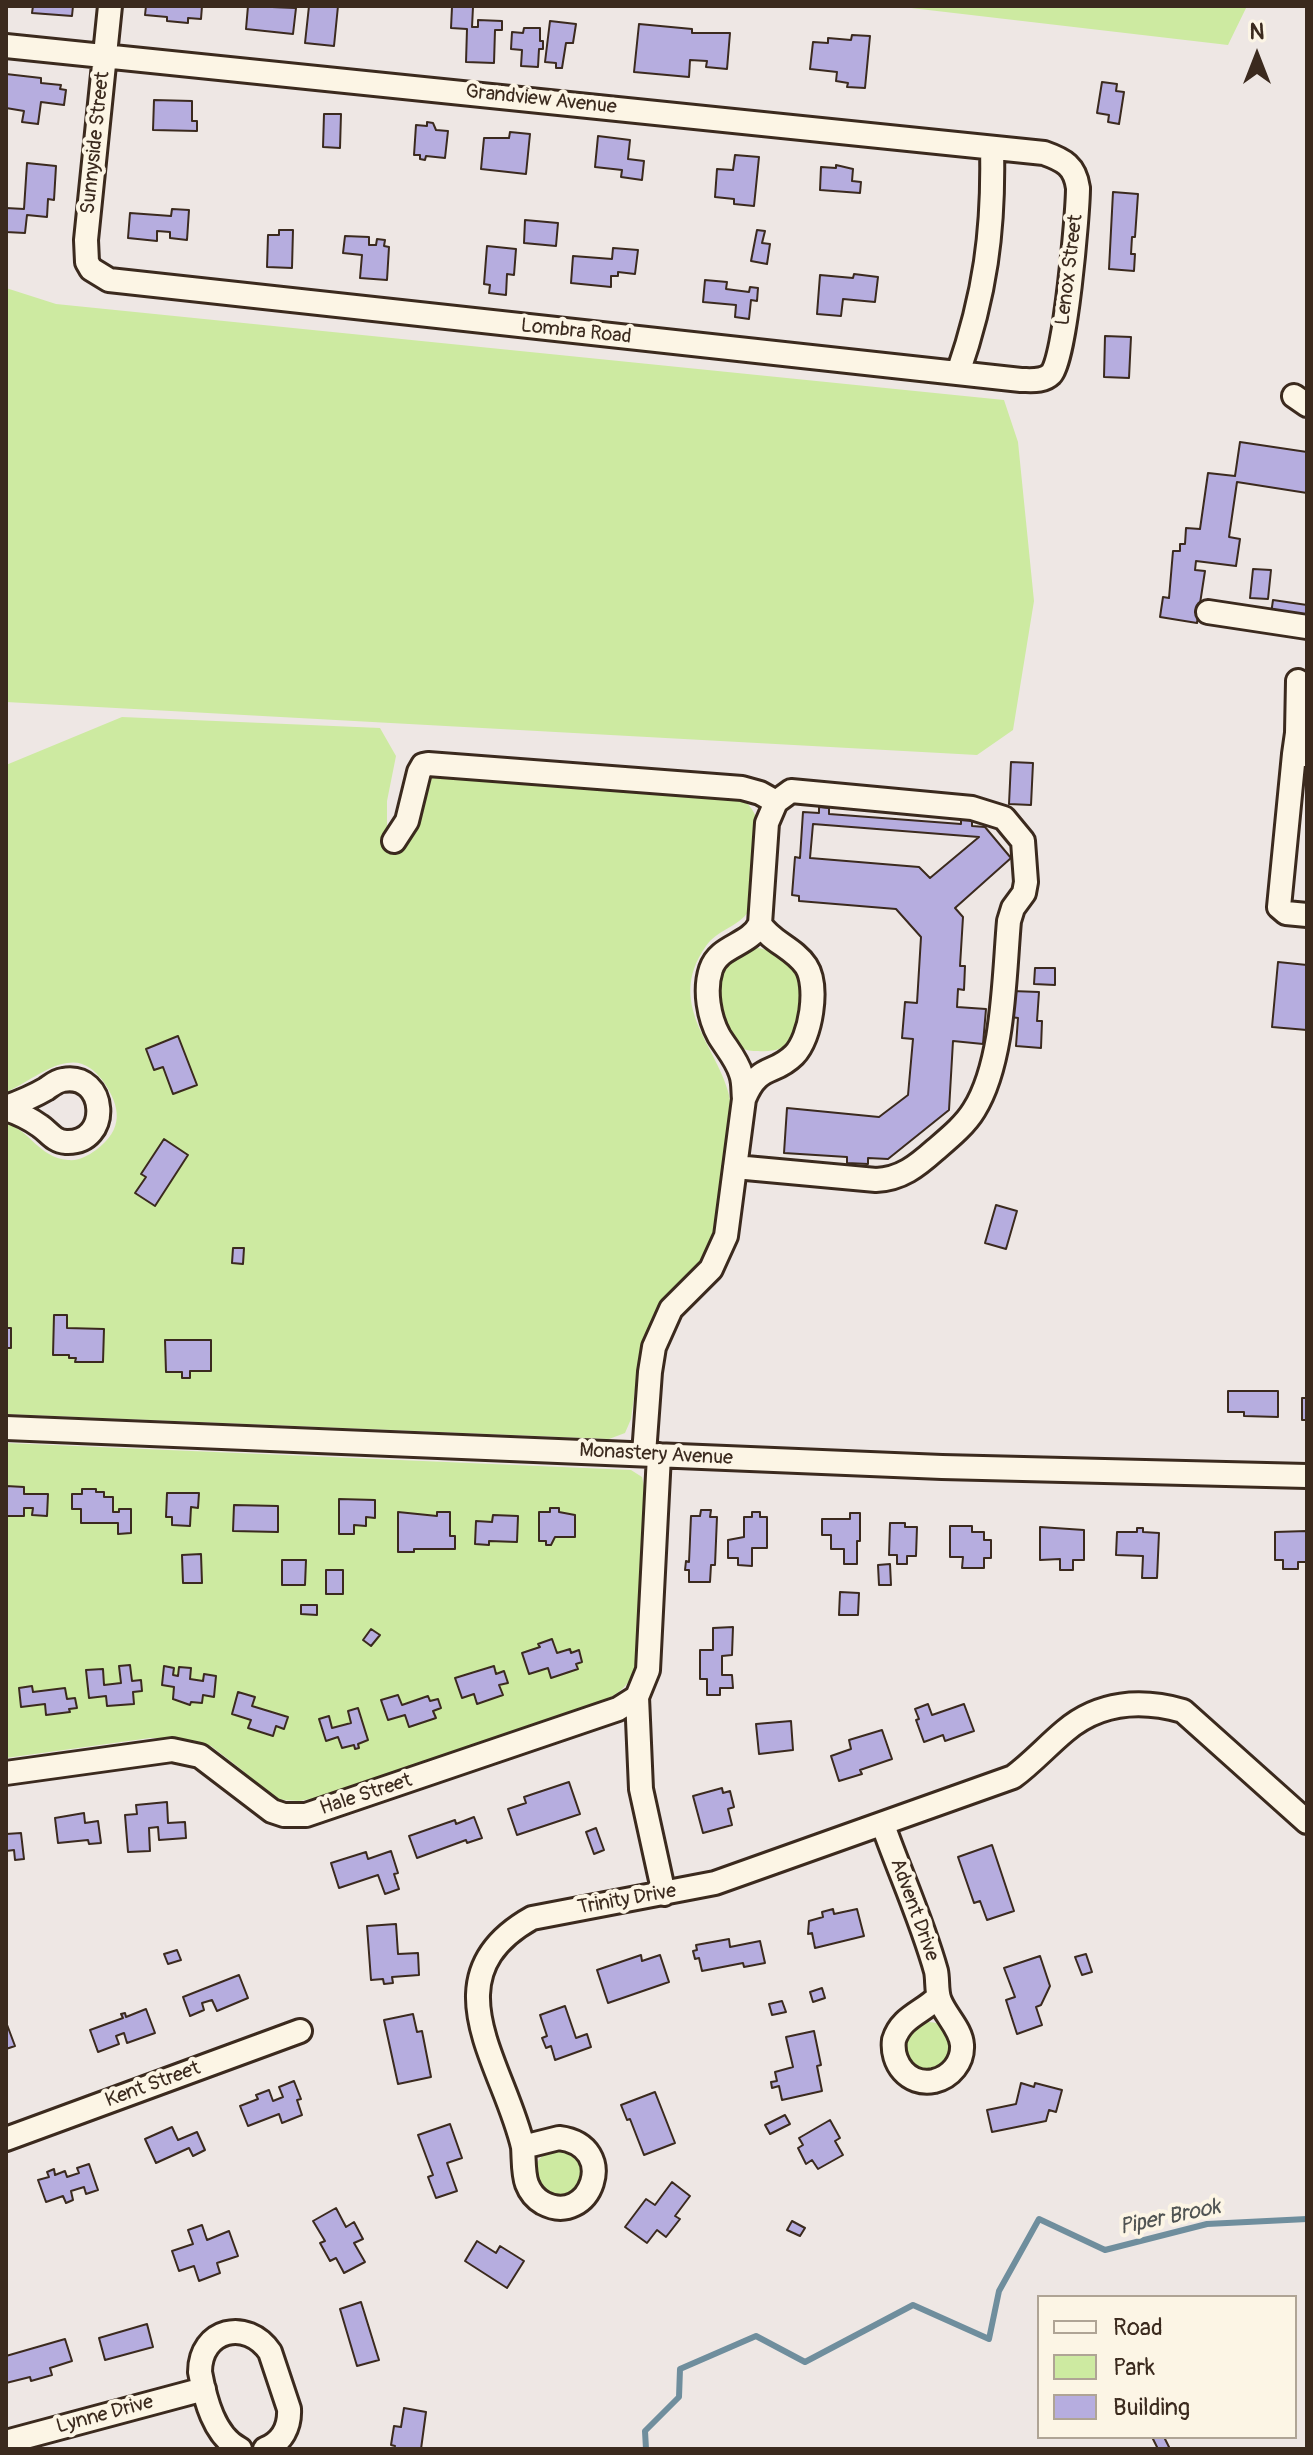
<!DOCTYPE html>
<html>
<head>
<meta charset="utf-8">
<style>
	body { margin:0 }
	#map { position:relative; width:1313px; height:2455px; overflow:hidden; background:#eee7e4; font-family:Pangolin,sans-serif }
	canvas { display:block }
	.frame { position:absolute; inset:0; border:8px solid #3b2a1e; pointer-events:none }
	.legend { position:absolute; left:1037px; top:2295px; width:260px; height:144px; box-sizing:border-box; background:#fcf5e5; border:2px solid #afa495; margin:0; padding:10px 14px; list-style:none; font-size:24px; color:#3b2a1e }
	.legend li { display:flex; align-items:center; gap:16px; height:40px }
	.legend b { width:40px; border:2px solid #afa495 }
	.north { position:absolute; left:1217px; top:16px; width:80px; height:80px; -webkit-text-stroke:6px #fcf5e5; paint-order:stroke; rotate:0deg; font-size:22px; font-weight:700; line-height:32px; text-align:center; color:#3b2a1e }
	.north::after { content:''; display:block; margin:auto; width:28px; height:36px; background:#3b2a1e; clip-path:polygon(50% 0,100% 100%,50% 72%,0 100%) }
</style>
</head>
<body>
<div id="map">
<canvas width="1313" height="2455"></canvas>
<div class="frame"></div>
<ul class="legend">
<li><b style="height:10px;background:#fcf5e5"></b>Road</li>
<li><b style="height:22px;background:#cdeaa1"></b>Park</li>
<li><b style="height:22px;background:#b6addf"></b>Building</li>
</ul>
<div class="north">N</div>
</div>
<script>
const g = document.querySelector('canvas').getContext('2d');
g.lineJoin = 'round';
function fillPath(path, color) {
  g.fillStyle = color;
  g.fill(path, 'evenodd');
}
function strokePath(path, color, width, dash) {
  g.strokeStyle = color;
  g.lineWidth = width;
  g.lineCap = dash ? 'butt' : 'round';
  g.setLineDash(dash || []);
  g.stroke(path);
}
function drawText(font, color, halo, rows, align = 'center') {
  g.font = font + ' Pangolin,sans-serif';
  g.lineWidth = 8;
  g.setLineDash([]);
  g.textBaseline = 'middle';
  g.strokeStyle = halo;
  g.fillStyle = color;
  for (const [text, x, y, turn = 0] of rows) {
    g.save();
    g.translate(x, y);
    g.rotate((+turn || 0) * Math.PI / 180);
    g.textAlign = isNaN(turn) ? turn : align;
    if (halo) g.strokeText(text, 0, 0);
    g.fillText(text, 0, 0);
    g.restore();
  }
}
fillPath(new Path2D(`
	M894,6H1247L1228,45Z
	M6,288L56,304L1004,400L1018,442L1034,601L1013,730L977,755L6,702Z
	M122,717L380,728L396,756L387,801V845L422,796L430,776L438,771L731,796C746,800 751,805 757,819L749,911C738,927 717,930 706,946C662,1008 724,1050 731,1105L720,1220L709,1253L660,1304L648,1329L639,1361L631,1419L625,1433L609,1439L6,1414V1123C31,1131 38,1157 68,1160C80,1161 87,1156 96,1150C124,1129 121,1107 103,1081C94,1069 83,1060 67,1063C46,1066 26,1084 6,1092V765Z
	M751,947C784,949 808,976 801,1010C795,1038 790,1053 758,1051C752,1051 746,1051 740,1047C722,1034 710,987 721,967C728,955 738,951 751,947Z
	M6,1443L631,1470L642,1477L644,1486L635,1670C629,1685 620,1692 606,1700L321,1797L299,1801L273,1799L242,1770L211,1746L178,1738H150L6,1758Z
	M905 2046a24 24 0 1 1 48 0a24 24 0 1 1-48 0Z
	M535 2173a24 24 0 1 1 48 0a24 24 0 1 1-48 0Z`), '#cdeaa1');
strokePath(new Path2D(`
	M646,2449L645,2431L679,2397L680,2369L756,2336L805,2362L913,2305L989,2339L999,2291L1039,2219L1105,2250L1207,2224L1307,2219`), '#6f8e9d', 6);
const building = new Path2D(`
	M33,6H73L72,16L32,13Z
	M146,6H202L201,19L188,18V23L167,21V17L145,15Z
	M248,6L296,8L293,34L246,29Z
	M309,6H338L334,46L305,43Z
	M452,7H473L472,27H478V20L502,21V30H495L494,63L466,62L467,29L451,28Z
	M550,21L576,24L573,43H566L562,68H556V63L545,62Z
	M639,24L692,29V33H730L727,69L706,67L707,61L690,60L689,77L634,72Z
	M524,28H540V41H543V49H539L538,67L521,66L522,50L511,49L512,32L523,33Z
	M852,35L870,36L865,88L847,87L848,83L836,81L837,72L810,69L813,42L828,43V38L851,40Z
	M6,74L41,78V83L61,85L60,89L66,90L64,105L41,102L38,124L22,122L24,111L6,108Z
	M1102,82L1117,84L1116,91L1124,92L1119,124L1108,122L1109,115L1097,113Z
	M154,100L192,101V121H197V131L153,130Z
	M324,114H341L340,148L323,147Z
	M427,122L433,123L436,130L448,131L445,158L426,156L425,160L420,159V155H414L416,125L427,126Z
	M510,132L530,134L526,174L481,169L484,138H509Z
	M598,136L630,140L628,159L644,161L642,180L621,177L622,170L595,167Z
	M735,155L759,157L754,206L734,204V199L715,197L717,169L733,170Z
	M27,163L56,166L54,200L48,199L47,217L27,215L25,233L6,232V208L24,209Z
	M836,165L853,169L852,181L861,182L860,193L820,190L821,167L836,168Z
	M1113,192L1138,194L1135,237H1132L1131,254H1135L1134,271L1109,269Z
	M172,209L189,210L187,240L170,238V232L157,231V241L128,238L130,213L171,216Z
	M525,220L558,223L556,246L524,243Z
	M279,230H293L292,268L267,267L268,235H279Z
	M757,230L765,231L762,243L770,244L767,264L751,261Z
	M345,236L369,237V245H376L377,239L385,240L384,246L389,247L387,280L360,278L362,255L343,253Z
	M487,246L516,249L514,275L507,274L506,295L489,293L490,285L484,284Z
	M613,248L638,250L635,274L618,272V276H611V287L571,283L573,256L612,259Z
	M854,274L878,277L875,302L843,299L841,316L817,314L820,275L853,278Z
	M705,280L727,282L726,289L749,292L750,287L758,288L757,301L751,300L749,319L735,317L736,305L703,302Z
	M1105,336L1131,337L1129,378L1104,377Z
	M1240,442L1307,452V493L1237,482L1229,537L1240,539L1236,566L1196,561L1195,570L1205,571L1197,623L1160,617L1163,597L1169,598L1173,551H1180V544H1185L1186,528L1200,529L1208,473L1235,476Z
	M1253,569L1271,570L1268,599L1250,598Z
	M1273,600L1307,605V619L1271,614Z
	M1011,762L1033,763L1031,805L1009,804Z
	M819,807L829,808V814L961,824V818L972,819V826L985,827L1011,858L955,908L963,917L960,966H965L964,990L958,989L957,1007L986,1009L983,1044L953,1041L949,1110L888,1159L868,1158V1164L847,1163V1157L784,1153L787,1108L879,1117L908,1095L913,1039L902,1038L905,1002L917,1003L921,937L896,909L799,901V896L792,895L795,857L800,858L803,812L819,813ZM813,824L979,837L930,878L919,867L810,858Z
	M1278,962L1307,965V1030L1272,1027Z
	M1035,968H1055V985L1034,984Z
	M1012,991L1039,992L1037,1021H1042L1041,1048L1016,1046L1018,1018L1011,1017Z
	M178,1036L197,1085L173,1094L163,1067L154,1070L146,1049Z
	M164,1139L188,1155L155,1206L135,1193L146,1177L141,1174Z
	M996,1205L1017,1211L1006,1249L985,1243Z
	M233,1248H244L243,1264L232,1263Z
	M54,1315H67V1328L104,1329L103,1362H75L76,1358H69V1355H53Z
	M6,1328H11V1348H6Z
	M165,1340H211V1371H190V1378H182V1372H166Z
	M1228,1391H1278V1417L1244,1416V1412H1228Z
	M1302,1398H1307V1420H1302Z
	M6,1486L24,1487V1494H48L47,1516L32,1515L33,1508H24V1516H6Z
	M82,1489H96V1492H104V1497H113V1512H119V1509H131V1533L118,1534V1523H81V1509H72V1494H82Z
	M167,1493H199L198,1508L191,1507L190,1526L172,1525V1517H166Z
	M339,1499L375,1500V1518L366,1517V1526L354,1525V1534H339Z
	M234,1505L278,1506V1532L233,1531Z
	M550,1508H559V1512L575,1515V1537H555L551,1545H546V1541H539V1512H550Z
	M701,1510H711L710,1517H717L715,1565H711L710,1582H689V1570H685L686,1561L689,1562L691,1516H700Z
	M398,1512L437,1516V1512H450V1536H455V1549H414V1552H398Z
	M752,1512H760V1517H767V1548H752V1566L738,1565V1558H728V1540L744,1537V1517H752Z
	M850,1513H860V1541H857V1564H844V1549H831V1535H822V1519H850Z
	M493,1515L518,1516L517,1542L489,1541V1545L475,1544L476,1521L492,1522Z
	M890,1523H905V1527H917L916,1556H907V1564H897V1555H889Z
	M950,1526H972V1532H984V1540H991V1558H984V1568H962L963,1557H950Z
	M1040,1527L1084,1530V1560H1073V1570H1060V1559L1040,1560Z
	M1137,1528H1143V1532L1159,1533L1157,1578H1142L1143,1556L1116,1555L1117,1532H1137Z
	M1307,1531V1562H1298V1569H1283V1560H1275V1532Z
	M201,1554L202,1583H183L182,1555Z
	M282,1560H306L305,1585H282Z
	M890,1564L891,1585H879L878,1565Z
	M326,1570H343V1594H326Z
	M840,1592L859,1593L858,1615H839Z
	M301,1605H317V1615L301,1614Z
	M733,1627L732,1655L722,1656V1675H732L733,1688H720V1695H707V1679H700V1650H713V1628Z
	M371,1629L380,1635L371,1646L363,1640Z
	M552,1639L557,1653L570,1649L571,1653L579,1650L582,1662L576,1664L578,1669L551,1678L548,1668L529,1674L522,1653L540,1647L538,1644Z
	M130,1665L132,1681L141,1680L142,1691L133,1692L134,1704L107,1706L106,1696L89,1698L86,1670L103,1669L104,1685L121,1683L119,1666Z
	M164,1666L174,1668L173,1675L178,1676L179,1667L191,1668L190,1679L203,1681L204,1674L216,1676L214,1697L203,1695L202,1703L191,1702L190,1705L173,1699L174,1687L162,1685Z
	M494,1666L496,1674L504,1671L508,1683L499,1685L503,1695L477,1704L474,1694L462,1698L455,1678Z
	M32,1686L33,1692L65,1688L67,1699L75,1698L77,1708L69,1709L70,1712L46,1715L45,1704L21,1707L19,1688Z
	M238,1692L255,1697L252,1706L288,1717L284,1729L276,1726L273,1736L248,1728L251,1720L232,1714Z
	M398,1695L402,1705L428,1696L430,1701L438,1699L441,1708L433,1711L436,1718L409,1727L405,1715L388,1720L381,1700Z
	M928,1704L932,1715L964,1704L974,1731L945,1741L943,1735L924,1742L916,1720L919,1719L915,1709Z
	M358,1708L368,1740L358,1744L359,1748L355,1749L354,1745L342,1748L338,1737L326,1741L319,1719L329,1716L332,1728L351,1723L348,1711Z
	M791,1721L793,1750L759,1754L756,1724Z
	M882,1730L892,1759L860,1770L862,1774L839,1781L831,1756L851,1749L849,1740Z
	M569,1782L580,1814L517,1835L508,1809L526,1803L524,1797Z
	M722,1788L723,1793L730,1791L734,1807L728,1809L732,1825L703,1833L693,1796Z
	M167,1802L168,1823L185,1822L186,1838L159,1840L158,1827L149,1828L150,1851L128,1852L125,1815L137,1814L136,1805Z
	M84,1813L85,1823L98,1821L101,1843L89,1844L88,1840L58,1843L55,1818Z
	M474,1817L482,1838L467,1843L466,1840L417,1858L409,1836L455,1820L456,1824Z
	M596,1828L604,1850L594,1854L586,1832Z
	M6,1831V1834L21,1833L24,1859L15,1860L14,1850L6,1851Z
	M992,1845L1014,1911L987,1920L980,1901L974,1903L958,1857Z
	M391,1851L398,1873L394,1874L399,1889L385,1894L378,1875L339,1888L331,1863L366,1852L368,1859Z
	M833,1909L834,1914L857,1909L864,1936L815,1948L812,1933L808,1934L809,1921L823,1917L822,1912Z
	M396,1924L398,1954L418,1953L419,1975L392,1977L393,1983L384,1984L383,1979L371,1980L367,1926Z
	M729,1939L730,1947L760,1941L765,1963L744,1967L743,1963L702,1971L699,1958L695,1959L693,1951L697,1950L696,1945Z
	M177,1950L181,1960L168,1964L164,1954Z
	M1086,1954L1092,1972L1082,1975L1075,1957Z
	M641,1955L642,1961L660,1955L669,1982L608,2003L597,1970Z
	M1040,1956L1050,1986L1041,2005L1036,2007L1042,2025L1017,2034L1006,2000L1015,1997L1004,1968Z
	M239,1975L248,1998L217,2011L212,2000L202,2003L204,2010L190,2016L183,1997Z
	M822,1988L825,1998L813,2002L810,1992Z
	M782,2001L786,2012L772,2015L769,2004Z
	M565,2006L576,2038L587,2034L591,2047L555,2060L551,2046L546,2048L542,2038L547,2036L540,2015Z
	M146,2009L155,2033L127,2043L124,2033L116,2036L119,2044L98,2052L90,2030L123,2018L121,2014L125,2013L126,2017Z
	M413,2014L417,2032L422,2031L431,2077L398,2084L384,2020Z
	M6,2022L15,2046L6,2049Z
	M814,2031L821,2065L817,2066L822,2091L782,2100L779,2086L772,2088L771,2082L777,2081L775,2072L793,2067L786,2037Z
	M294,2081L301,2099L297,2100L302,2115L282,2123L279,2114L248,2126L240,2106L258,2099L256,2095L269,2090L273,2101L283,2097L279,2087Z
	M1021,2083L1034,2087L1035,2083L1062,2090L1056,2112L1049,2110L1046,2121L992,2132L987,2110L1016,2104Z
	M655,2092L675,2143L644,2155L630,2119L627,2120L621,2105Z
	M785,2115L790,2124L770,2134L765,2125Z
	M830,2120L840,2138L835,2141L843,2155L818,2169L812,2160L806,2164L798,2148L803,2145L799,2138Z
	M450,2124L462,2158L447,2163L457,2191L436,2198L428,2177L433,2175L418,2135Z
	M172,2127L178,2140L197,2132L205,2150L193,2156L189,2148L156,2163L145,2139Z
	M89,2164L98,2190L86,2194L84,2187L71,2191L73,2200L66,2203L63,2196L46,2202L38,2180L49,2177L47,2172L54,2169L55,2175L65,2171L67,2177L79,2173L77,2168Z
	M672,2182L690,2196L675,2216L680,2219L666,2237L657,2230L647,2243L625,2227L646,2199L655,2205Z
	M336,2208L346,2227L354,2222L363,2239L354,2243L365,2262L344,2273L336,2258L330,2261L320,2243L325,2241L313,2221Z
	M792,2221L805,2228L800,2236L787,2230Z
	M202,2225L207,2240L229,2231L238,2256L217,2263L220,2273L199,2281L194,2266L179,2271L172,2251L193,2244L188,2230Z
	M477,2241L496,2253L500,2246L524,2261L507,2288L465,2261Z
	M361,2302L379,2360L357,2366L340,2309Z
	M147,2324L153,2347L105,2360L99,2338Z
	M65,2339L72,2361L50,2368L52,2375L31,2381L30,2377L6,2383V2356Z
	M404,2408L426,2412L421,2449H394L395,2446L391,2445L394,2426L401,2427Z
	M1152,2437H1164L1170,2449H1158Z`);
fillPath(building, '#b6addf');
strokePath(building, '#3b2a1e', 2);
const minor = new Path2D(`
	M6,46L1044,153C1064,160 1075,166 1078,188C1078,213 1065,362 1051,374C1043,382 1031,380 1021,380L109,280L91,269L87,262L86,240L110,6
	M958,373C985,295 994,231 992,148
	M1294,396L1307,405
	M1208,612L1307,627
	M1298,681L1297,733L1294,754L1306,755
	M1294,754L1279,907L1286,913L1307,915
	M394,841L407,821L419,772L423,765L428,764L742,788L760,793L776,802
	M6,1107C20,1102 34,1096 46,1089C52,1085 56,1081 63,1080C107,1072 112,1144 66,1142C53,1141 49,1132 40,1126C29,1118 18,1113 6,1109
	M735,1167L876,1180C901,1179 917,1166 935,1150C949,1138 965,1125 974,1110C1004,1062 1004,977 1009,921L1013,908L1024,893L1026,882L1023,841L1004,818L972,808L791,791L776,802L767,823L760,924
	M6,1428L942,1467L1307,1476
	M644,1454L650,1372L654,1347L671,1309L711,1269L726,1236L744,1099C743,1091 744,1082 741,1074C737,1060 727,1049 719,1036C709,1018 704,990 711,969C719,945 749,946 760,924C771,942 794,948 806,966C819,986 811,1038 794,1055C773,1076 759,1063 744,1099
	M637,1697L641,1789L664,1894
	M6,1773L172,1750L200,1756L272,1811L284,1815H306L618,1709L637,1697L648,1670L659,1455
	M883,1825C900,1873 922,1921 936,1971C938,1980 936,1992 940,2001C946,2016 961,2029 962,2045C963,2062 951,2077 934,2081C908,2086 891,2063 894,2040C901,2017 922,2013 938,1997
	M559,2138C621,2146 590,2228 543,2203C536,2199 530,2192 527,2184C523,2173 524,2159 523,2147Z
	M6,2139L300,2031
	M523,2147C504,2064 427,1977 532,1918L715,1883L1013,1777C1032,1763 1047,1746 1065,1731C1099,1702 1141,1699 1183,1711L1307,1822
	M6,2442L204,2389
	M240,2449C214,2436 205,2399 200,2372C200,2329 247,2318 270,2352L289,2409C290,2427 282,2442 265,2449`);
strokePath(minor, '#3b2a1e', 28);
strokePath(minor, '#fcf5e5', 22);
drawText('20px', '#3b2a1e', '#fcf5e5', [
	["Grandview Avenue",541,100,6],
	["Sunnyside Street",96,143,-84],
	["Lenox Street",1070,270,-83],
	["Lombra Road",576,332,6],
	["Monastery Avenue",656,1455,3],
	["Hale Street",366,1795,-18],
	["Trinity Drive",627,1900,-10],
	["Advent Drive",914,1910,70],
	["Kent Street",153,2085,-20],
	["Lynne Drive",105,2415,-15]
]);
drawText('italic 22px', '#505453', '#fcf5e5', [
	["Piper Brook",1170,2218,-12]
]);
</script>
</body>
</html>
